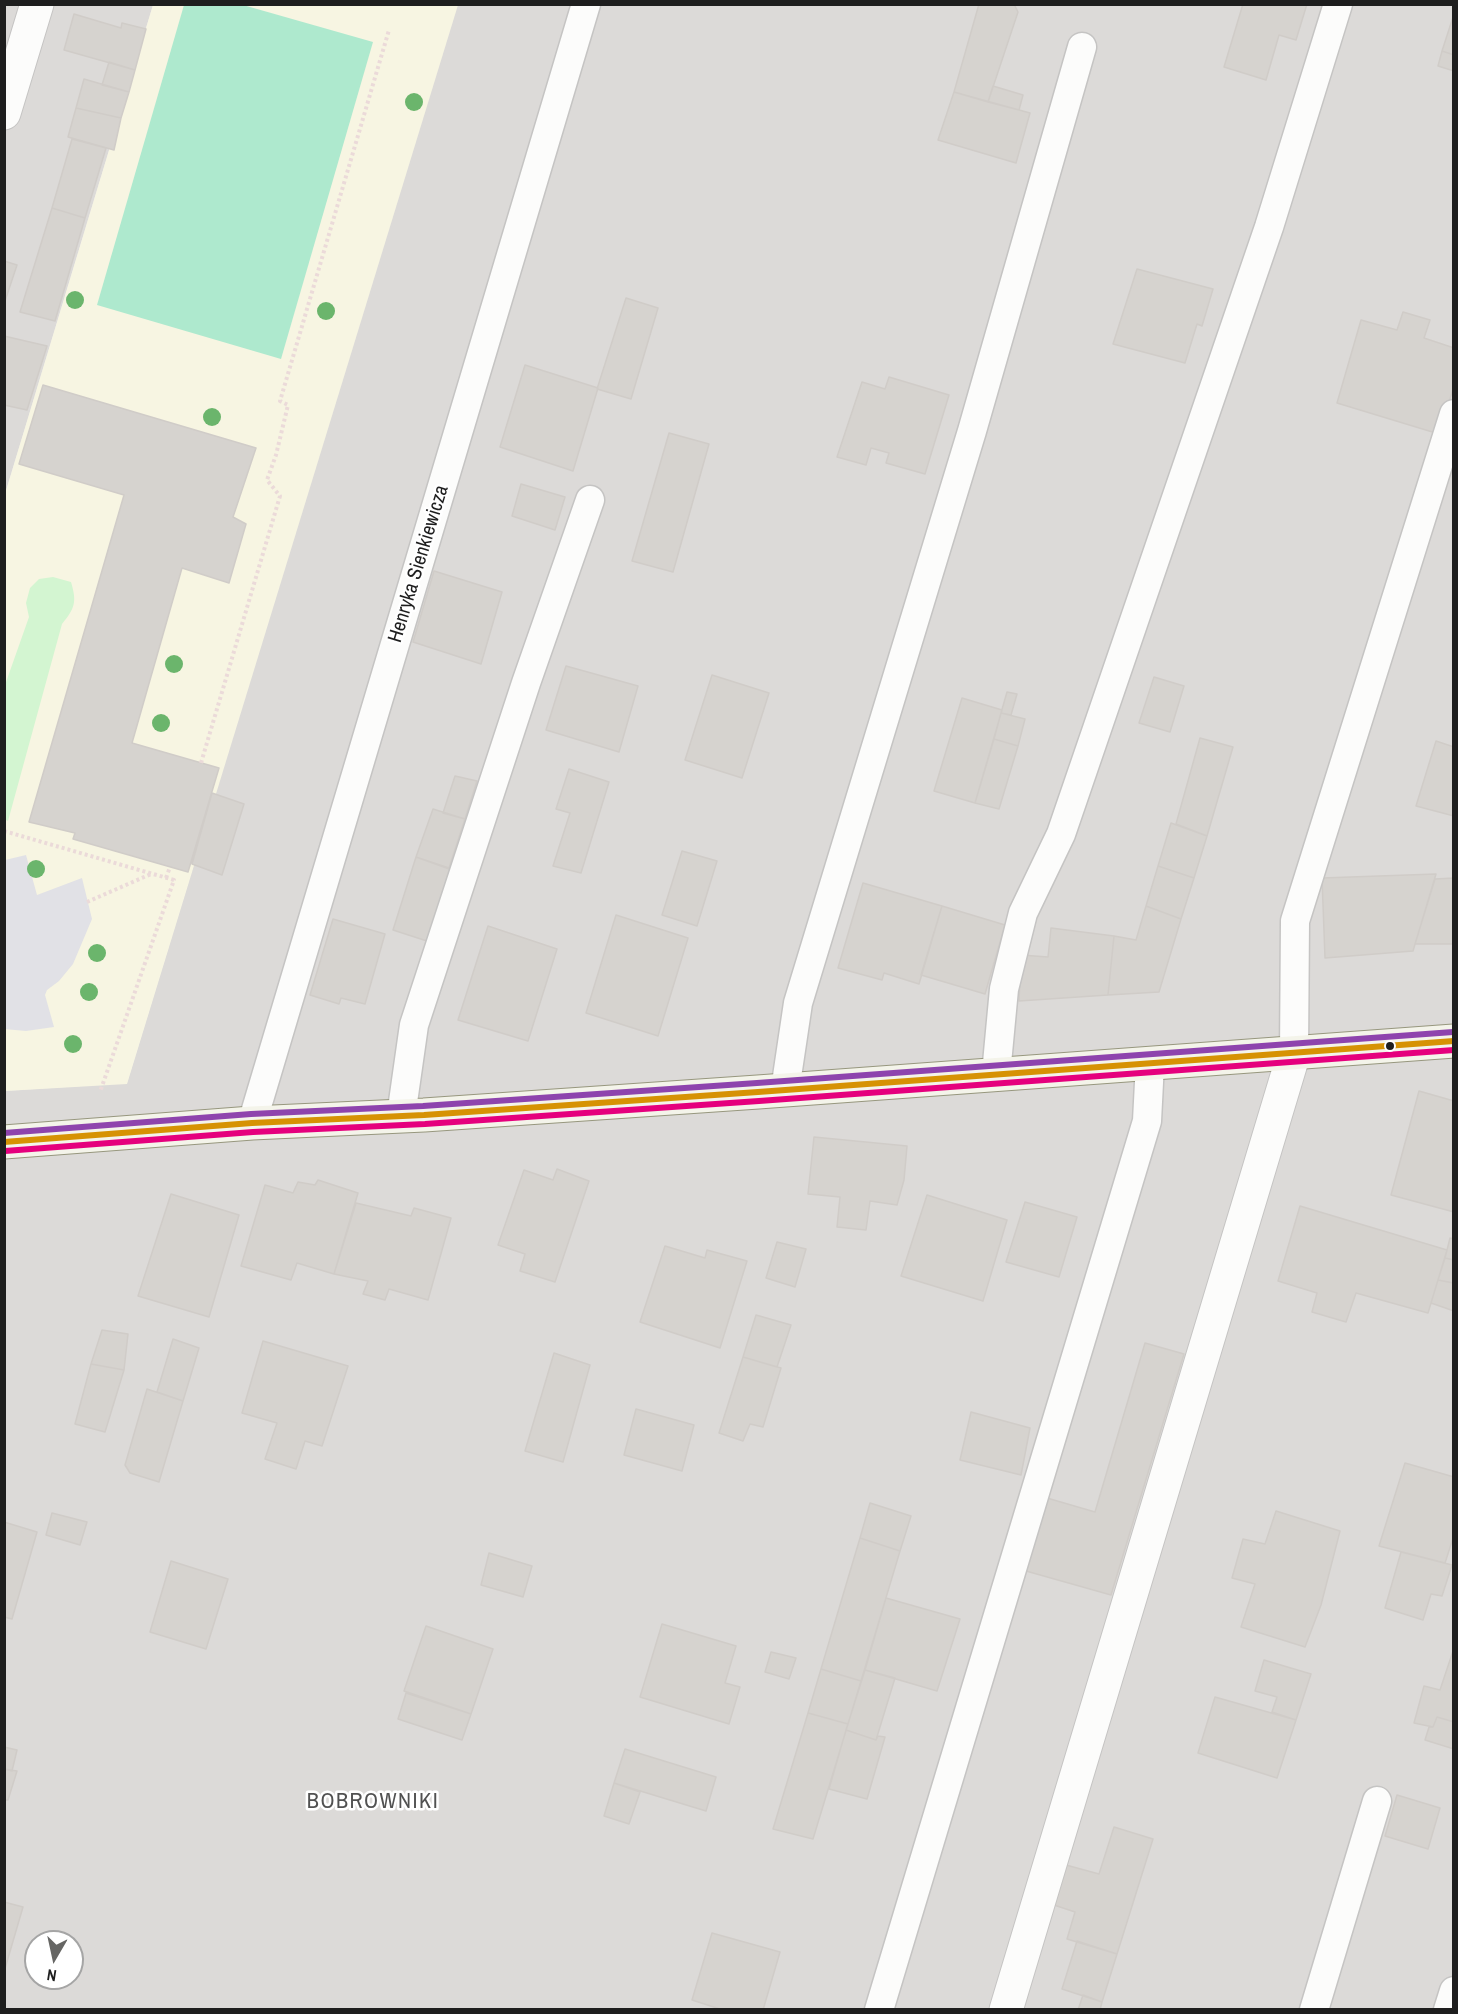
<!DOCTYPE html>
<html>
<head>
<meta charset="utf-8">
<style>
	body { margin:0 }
	#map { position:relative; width:1458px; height:2014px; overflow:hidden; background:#edebe7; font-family:"Archivo Narrow",sans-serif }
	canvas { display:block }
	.frame { position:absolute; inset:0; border:6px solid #1e1e1e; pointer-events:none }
	.north { position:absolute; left:24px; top:1930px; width:60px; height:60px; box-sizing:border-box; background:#fff; border:2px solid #a5a5a5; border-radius:50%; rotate:189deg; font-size:16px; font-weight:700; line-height:24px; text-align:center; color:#1e1e1e }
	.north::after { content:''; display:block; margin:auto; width:21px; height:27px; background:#666664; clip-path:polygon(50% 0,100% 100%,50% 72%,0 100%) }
</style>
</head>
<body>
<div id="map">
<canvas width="1458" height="2014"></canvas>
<div class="frame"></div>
<div class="north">N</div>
</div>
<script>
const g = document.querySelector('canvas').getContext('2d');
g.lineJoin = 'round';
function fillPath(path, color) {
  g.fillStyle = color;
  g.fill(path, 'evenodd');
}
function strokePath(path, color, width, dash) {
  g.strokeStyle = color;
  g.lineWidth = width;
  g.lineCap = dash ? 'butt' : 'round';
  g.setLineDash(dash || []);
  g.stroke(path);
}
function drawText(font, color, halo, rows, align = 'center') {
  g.font = font + ' "Archivo Narrow",sans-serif';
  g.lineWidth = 5;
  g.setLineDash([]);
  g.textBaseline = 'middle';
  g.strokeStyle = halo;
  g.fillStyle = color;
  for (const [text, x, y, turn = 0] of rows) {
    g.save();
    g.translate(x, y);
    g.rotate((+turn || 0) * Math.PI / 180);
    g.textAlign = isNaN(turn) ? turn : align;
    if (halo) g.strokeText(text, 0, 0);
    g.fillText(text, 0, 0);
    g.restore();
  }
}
fillPath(new Path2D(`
	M5,5H153L5,494Z
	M456,5H1453V2009L5,2010V1091L127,1083ZM36,1942H72V1978H36Z`), '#dcdad8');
fillPath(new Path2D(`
	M153,5H458L127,1084L5,1091V494Z`), '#f7f5e2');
fillPath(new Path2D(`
	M53,577L71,582C77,602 75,608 62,624L8,821L4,819L5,685L29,617L26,603L30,588L39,579Z`), '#d3f5d1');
fillPath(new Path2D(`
	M184,5H243L373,42L281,359L97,305Z`), '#aee9ce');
fillPath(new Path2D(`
	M26,855L37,895L82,878L92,919L73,964L59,981L47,990L45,995L54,1027L26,1031L4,1029L5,860Z`), '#e1e1e6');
const building = new Path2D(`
	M979,4H1014L1018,12L988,102L954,92Z
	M1243,4H1307L1296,40L1279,35L1266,80L1224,67Z
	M74,14L121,28L122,23L146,29L135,70L64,50Z
	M1454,14V55L1442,51Z
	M1442,51L1454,55V71L1438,66Z
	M109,62L135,70L129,92L102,85Z
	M84,79L129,92L121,118L76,108Z
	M993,86L1023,95L1019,110L988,102Z
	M954,92L1030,113L1016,163L938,140Z
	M76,108L121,118L114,150L68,137Z
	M72,139L106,148L85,218L52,208Z
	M52,208L85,218L55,321L20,312Z
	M4,261L17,265L4,304Z
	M1137,269L1213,289L1202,326L1197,324L1185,363L1113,344Z
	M626,298L658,308L631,399L597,389Z
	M1403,312L1430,320L1424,338L1454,348V386L1439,434L1337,403L1361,320L1397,330Z
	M4,336L47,346L27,410L4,405Z
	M525,365L598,388L573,471L500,447Z
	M889,377L949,395L925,474L886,463L889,453L871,448L866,465L837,457L862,382L885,389Z
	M43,385L256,448L233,517L246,524L229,583L182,568L132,743L219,768L188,872L73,839L75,833L29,822L124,495L19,464Z
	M669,433L709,444L673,572L632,561Z
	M521,484L565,497L555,530L512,516Z
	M434,571L502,592L481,664L413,642Z
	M566,666L638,686L619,752L546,730Z
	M712,675L769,693L742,778L685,760Z
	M1154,677L1184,686L1170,732L1139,723Z
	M1007,692L1017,694L1011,715L1001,713Z
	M962,698L1002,710L975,803L934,791Z
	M1001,713L1025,719L1018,746L994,739Z
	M1200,738L1233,747L1207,836L1176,824Z
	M994,739L1018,746L999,809L975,803Z
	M1436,741L1454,747V816L1416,806Z
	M569,769L609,782L581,873L553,866L570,813L556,809Z
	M455,776L477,781L465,819L443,813Z
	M212,793L244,804L222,875L192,864Z
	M433,809L465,819L449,868L416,857Z
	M1171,823L1207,836L1194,878L1158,866Z
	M682,851L717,861L697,926L662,915Z
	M416,857L452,870L430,942L393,930Z
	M1158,866L1194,878L1181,919L1146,906Z
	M1436,874L1413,951L1325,958L1322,878Z
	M1454,878V944H1415L1435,879Z
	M863,883L942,906L919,984L884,973L882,980L838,968Z
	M942,906L1005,925L985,994L921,975Z
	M1146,906L1181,919L1159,992L1108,995L1114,936L1136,940Z
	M616,915L688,938L658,1036L586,1013Z
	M333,919L385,934L365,1004L341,998L339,1004L310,995Z
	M488,926L557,949L528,1041L458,1020Z
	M1051,928L1114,936L1108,995L1019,1001L1021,955L1048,957Z
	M1419,1091L1454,1101V1212L1391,1195Z
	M814,1137L907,1146L904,1180L897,1205L870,1201L866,1230L837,1227L840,1197L808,1194Z
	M557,1169L589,1181L555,1282L520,1271L525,1254L498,1245L524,1170L553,1180Z
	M318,1180L358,1193L334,1274L297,1263L291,1280L241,1266L265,1185L293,1193L298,1182L315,1185Z
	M171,1194L239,1215L209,1317L138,1296Z
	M927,1195L1007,1220L983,1301L901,1276Z
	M1025,1202L1077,1217L1059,1277L1006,1262Z
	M356,1203L411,1216L414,1208L451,1218L428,1300L389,1289L385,1300L363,1294L368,1281L334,1274Z
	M1300,1206L1447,1250L1428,1313L1356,1293L1346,1322L1312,1312L1317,1293L1278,1281Z
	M1450,1238L1454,1239V1260L1445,1258Z
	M777,1242L806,1249L795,1287L766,1278Z
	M665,1246L705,1258L707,1250L747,1261L720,1348L640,1322Z
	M1445,1258L1454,1260L1453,1283L1438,1280Z
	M1438,1280L1454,1283V1311L1431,1303Z
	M756,1315L791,1325L777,1367L743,1357Z
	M102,1330L128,1334L124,1370L91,1364Z
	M173,1339L199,1348L183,1401L157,1392Z
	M263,1341L348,1366L322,1446L305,1441L296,1469L265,1459L277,1423L242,1413Z
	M1145,1343L1184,1354L1111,1595L1026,1571L1047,1498L1095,1512Z
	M554,1353L590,1365L563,1462L525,1451Z
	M743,1357L781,1368L763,1427L750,1424L743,1441L719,1433Z
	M91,1364L124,1370L105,1432L75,1424Z
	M147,1389L183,1401L159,1482L130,1473L125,1465Z
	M636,1409L694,1425L682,1471L624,1455Z
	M971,1412L1030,1428L1021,1475L960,1460Z
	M1405,1463L1454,1477V1535L1445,1563L1379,1546Z
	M870,1503L911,1516L900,1551L860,1538Z
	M1276,1511L1340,1531L1321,1605L1305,1647L1241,1627L1255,1584L1232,1578L1243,1539L1265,1544Z
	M52,1513L87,1522L80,1545L46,1535Z
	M4,1522L37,1532L12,1619L4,1617Z
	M860,1538L900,1551L861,1681L821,1669Z
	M1401,1552L1452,1565L1442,1596L1431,1594L1423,1620L1385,1608Z
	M489,1553L532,1566L523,1597L481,1585Z
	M171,1561L228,1579L206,1649L150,1632Z
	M886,1598L960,1619L937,1691L865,1670Z
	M662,1624L736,1646L725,1683L740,1687L729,1724L640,1697Z
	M426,1626L493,1649L471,1714L404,1691Z
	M1454,1648V1722L1437,1717L1433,1727L1414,1723L1424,1686L1440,1690Z
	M771,1652L796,1658L789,1679L765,1672Z
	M1264,1660L1311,1674L1296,1720L1272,1712L1277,1697L1255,1691Z
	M821,1669L861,1681L848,1724L808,1713Z
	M865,1670L895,1678L876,1740L846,1730Z
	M406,1693L471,1714L462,1740L398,1719Z
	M1215,1697L1296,1720L1277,1778L1198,1753Z
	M808,1713L848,1724L813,1839L773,1829Z
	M1437,1717L1454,1722V1749L1425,1740L1429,1727H1433Z
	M846,1730L876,1740L878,1736L885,1737L867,1799L829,1789Z
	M4,1747L17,1750L12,1771L4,1769Z
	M625,1749L716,1777L706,1811L614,1783Z
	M4,1769L17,1771L8,1800H4Z
	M614,1783L640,1792L629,1824L604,1816Z
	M1397,1795L1440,1808L1428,1849L1385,1836Z
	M1114,1827L1153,1839L1117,1954L1067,1939L1075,1912L1042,1901L1055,1862L1099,1874Z
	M4,1902L23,1907L4,1972Z
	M712,1933L780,1952L763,2010H723L692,2000Z
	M1077,1941L1117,1954L1102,2002L1062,1989Z
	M1083,1995L1102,2002L1100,2010H1078Z`);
fillPath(building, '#d6d3cf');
strokePath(building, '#d0ccc8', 1.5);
const lane = new Path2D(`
	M1294,1053L1295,921L1454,414
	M996,1074L1004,989L1023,913L1061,834L1269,227L1338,4
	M785,1090L798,1003L972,431L1082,47
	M401,1116L414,1025L526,683L590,500
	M252,1123L586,4
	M879,2010L1147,1121L1150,1063
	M1314,2010L1377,1801
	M1448,2010L1454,1991`);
const street = new Path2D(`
	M4,113L37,4
	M1006,2010L1294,1053`);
const secondary = new Path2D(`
	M4,1142L252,1123L424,1115L758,1092L1454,1041`);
strokePath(lane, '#c5c4c3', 31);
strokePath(street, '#c5c4c3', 35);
strokePath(secondary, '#97977e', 35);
strokePath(new Path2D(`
	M201,763L280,496L267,480L276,455L288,405L280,401L389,30
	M4,831L174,880L100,1092
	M166,878L170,867
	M87,902L151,874`), '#ebdad9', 4, [3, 3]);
strokePath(lane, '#fcfcfb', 28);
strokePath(street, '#fcfcfb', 33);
strokePath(secondary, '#f4f4ea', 33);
strokePath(new Path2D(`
	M4,1142L252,1123L424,1115L758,1092L1454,1041`), '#d69204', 6);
strokePath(new Path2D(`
	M5,1151L253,1132L425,1124L759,1101L1454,1050`), '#e5007d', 6);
strokePath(new Path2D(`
	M4,1133L251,1114L423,1106L757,1083L1453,1032`), '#8e44ad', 6);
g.fillStyle = '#6bb56c';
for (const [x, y] of [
	[414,102],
	[75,300],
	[326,311],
	[212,417],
	[174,664],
	[161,723],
	[36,869],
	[97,953],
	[89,992],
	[73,1044]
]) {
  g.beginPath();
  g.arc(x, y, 9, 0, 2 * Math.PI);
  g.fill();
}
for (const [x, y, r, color] of [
	[1390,1046,5,"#1e1e1e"]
]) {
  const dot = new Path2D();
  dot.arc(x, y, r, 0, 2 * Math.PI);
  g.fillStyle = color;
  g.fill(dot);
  strokePath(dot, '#fff', 2);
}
drawText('20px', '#1e1e1e', '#fff', [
	["Henryka Sienkiewicza",419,564,-73]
]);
g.letterSpacing = '1.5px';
drawText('22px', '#515151', '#fff', [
	["BOBROWNIKI",373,1802]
]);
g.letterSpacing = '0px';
</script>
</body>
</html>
